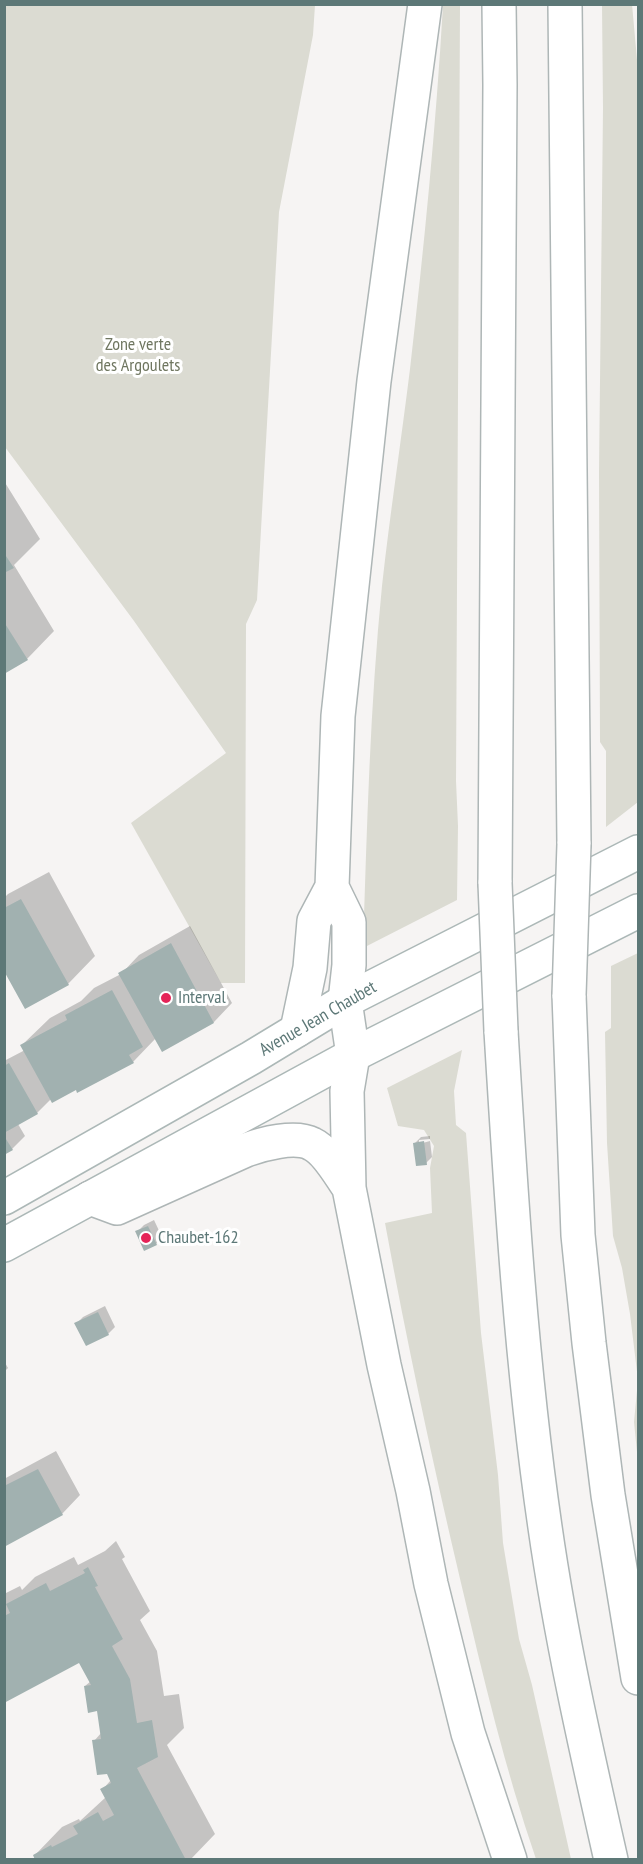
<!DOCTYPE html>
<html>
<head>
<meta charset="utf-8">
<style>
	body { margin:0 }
	#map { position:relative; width:643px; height:1864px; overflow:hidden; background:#f6f4f3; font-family:"PT Sans Narrow",sans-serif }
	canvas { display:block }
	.frame { position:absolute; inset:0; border:6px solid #5d7877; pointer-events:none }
</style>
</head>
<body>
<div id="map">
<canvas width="643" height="1864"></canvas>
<div class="frame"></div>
</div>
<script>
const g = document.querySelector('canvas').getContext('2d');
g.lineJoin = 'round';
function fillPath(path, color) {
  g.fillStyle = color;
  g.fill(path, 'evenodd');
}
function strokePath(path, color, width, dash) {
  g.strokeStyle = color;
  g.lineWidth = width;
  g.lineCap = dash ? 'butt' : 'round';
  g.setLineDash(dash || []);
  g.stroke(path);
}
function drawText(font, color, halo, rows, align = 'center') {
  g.font = font + ' "PT Sans Narrow",sans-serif';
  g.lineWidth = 6;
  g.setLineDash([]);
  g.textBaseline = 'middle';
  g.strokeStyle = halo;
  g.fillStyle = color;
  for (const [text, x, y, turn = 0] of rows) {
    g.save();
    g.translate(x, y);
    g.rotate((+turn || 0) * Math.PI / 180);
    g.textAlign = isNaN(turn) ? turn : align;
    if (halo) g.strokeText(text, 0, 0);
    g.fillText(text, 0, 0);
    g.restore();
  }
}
fillPath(new Path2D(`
	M5,4L315,5L313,35L279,212L257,600L246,624L245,983H221L131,823L226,753L134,621L5,447Z
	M632,4L638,71V802L606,827V751L600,742L599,472L603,108L602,5Z
	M443,5H460L456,781L458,826L457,900L363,948C367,827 370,706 382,586C390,514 401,442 410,369C424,248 436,126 443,5Z
	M638,953V1462L634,1422L638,1380L630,1314L622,1268L613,1236L607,1143L605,1032L611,1028V966Z
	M462,1050L454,1091L456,1125L466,1133L481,1333L498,1475L503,1543L519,1639L532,1685L571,1859H536C505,1769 483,1676 461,1583C433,1464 407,1343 385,1223L432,1213L430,1168L434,1146L424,1130L398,1126L387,1088Z`), '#dbdbd2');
fillPath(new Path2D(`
	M4,481L40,539L14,565L54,631L27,659L4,672Z
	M49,872L95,956L68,984L4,967V898L8,894Z
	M190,926L232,1003L214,1022L162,1050L156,1038L133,1062L51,1099L37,1113L18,1124L25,1136L12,1149L4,1153V1061L25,1050L22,1045L50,1018L81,1001L94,988L121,974L139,955Z
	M430,1136V1139L419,1140V1144L430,1141L432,1157L426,1163L414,1144L421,1137Z
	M154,1220L162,1237L156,1244L137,1232L144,1225Z
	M105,1306L115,1327L108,1334L76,1324L83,1317Z
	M4,1361L8,1368L4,1372Z
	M56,1451L80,1495L62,1514L4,1542V1479Z
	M116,1541L125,1557L122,1559L150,1611L140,1620L157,1651L164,1696L179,1694L184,1728L167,1745L215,1834L190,1860H37L35,1855L62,1827L79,1819L80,1821L106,1797L102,1790L111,1780L94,1741L102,1732L98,1709L85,1686L91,1681L79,1661L4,1702V1594L20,1586L22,1590L35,1577L74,1557L78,1565L105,1551Z`), '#0003');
fillPath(new Path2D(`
	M4,553L14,568L4,573Z
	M4,622L28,660L4,674Z
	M21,899L69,985L25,1009L4,971V908Z
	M171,943L214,1023L162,1052L118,973Z
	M112,990L143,1047L129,1055L134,1063L77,1093L76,1090L52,1103L20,1045L67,1020L65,1015Z
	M9,1063L38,1114L4,1133V1066Z
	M4,1136L13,1150L4,1155Z
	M424,1141L427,1165L416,1166L413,1143Z
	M148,1226L157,1245L144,1251L135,1231Z
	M98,1312L109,1335L86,1346L74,1323Z
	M38,1469L63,1515L4,1547V1486Z
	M88,1567L98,1586L95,1587L123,1639L112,1646L130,1679L137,1723L152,1720L158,1757L137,1768L186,1860H35L33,1855L51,1845L52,1847L78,1834L73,1826L98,1812L103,1821L114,1815L100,1789L111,1783L107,1774L97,1775L92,1740L101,1739L97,1711L88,1713L84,1686L91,1685L79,1663L4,1703V1616L10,1613L6,1604L46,1583L50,1591L85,1573L83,1570Z`), '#a1b1b0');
const secondary = new Path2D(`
	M4,1198L251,1058L345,1001L638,852
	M4,1245L353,1055L638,911`);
const highway = new Path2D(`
	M565,4L574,844
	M495,883L500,85L499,4
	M332,887L349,922V965L345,1001L353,1055L347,1091L349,1188L384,1365L413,1491L431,1584L468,1733L510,1860
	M569,995L578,1235L589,1343L608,1495L638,1678
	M297,1030L310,968L314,921L332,887L338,716L374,381L425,4
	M501,1031C511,1196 521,1362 545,1527C561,1639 586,1749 611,1860
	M90,1198L117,1208L246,1150C262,1144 295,1135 312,1144C327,1151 339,1174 349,1188`);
strokePath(secondary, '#acb8b7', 36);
strokePath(highway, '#aeb6b6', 36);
strokePath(secondary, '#fff', 33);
strokePath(highway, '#fff', 33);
const highwayBridge = new Path2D(`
	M495,883L501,1031
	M569,995L574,844`);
strokePath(highwayBridge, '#aeb6b6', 36, []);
strokePath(highwayBridge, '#fff', 33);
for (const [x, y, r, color] of [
	[166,998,6,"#e52458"],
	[146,1238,6,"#e52458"]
]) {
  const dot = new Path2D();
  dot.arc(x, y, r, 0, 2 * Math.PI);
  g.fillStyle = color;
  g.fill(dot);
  strokePath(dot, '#fff', 2);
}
drawText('18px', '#6f7660', '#fff', [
	["Zone verte",138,345],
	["des Argoulets",138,366]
]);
drawText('18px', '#5d7877', '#fff', [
	["Interval",178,998],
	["Chaubet-162",158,1238]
], 'left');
drawText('18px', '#5d7877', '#fff', [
	["Avenue Jean Chaubet",318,1019,-30]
]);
</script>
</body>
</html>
